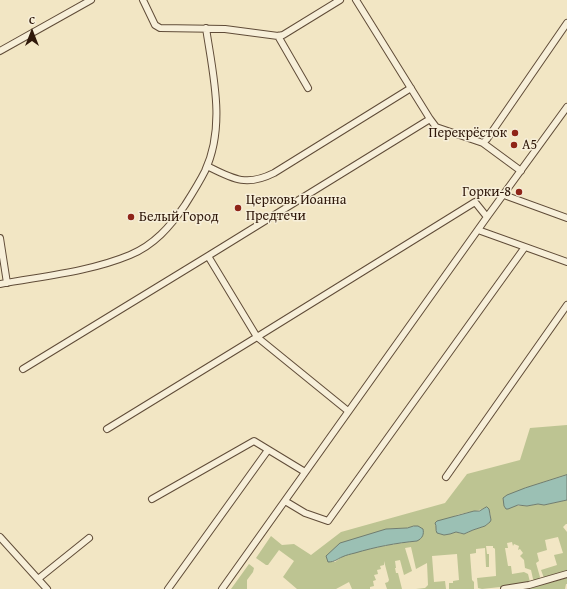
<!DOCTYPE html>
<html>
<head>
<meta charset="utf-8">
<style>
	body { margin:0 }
	#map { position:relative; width:567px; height:589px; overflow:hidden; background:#f2e6c4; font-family:"Gentium Book Plus",serif }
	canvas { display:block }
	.north { position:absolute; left:12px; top:12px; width:40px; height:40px; -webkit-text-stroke:3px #f7efd9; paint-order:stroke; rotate:0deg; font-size:11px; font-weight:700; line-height:16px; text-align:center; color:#2f180a }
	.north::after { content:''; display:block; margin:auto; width:14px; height:18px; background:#2f180a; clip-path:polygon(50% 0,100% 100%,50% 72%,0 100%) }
</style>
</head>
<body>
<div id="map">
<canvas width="567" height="589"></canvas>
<div class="north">С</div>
</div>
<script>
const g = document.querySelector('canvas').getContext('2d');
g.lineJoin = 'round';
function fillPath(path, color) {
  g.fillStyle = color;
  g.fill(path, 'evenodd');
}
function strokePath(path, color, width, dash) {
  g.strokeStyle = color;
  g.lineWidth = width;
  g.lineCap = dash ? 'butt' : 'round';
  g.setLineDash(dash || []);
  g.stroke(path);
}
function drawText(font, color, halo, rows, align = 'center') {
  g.font = font + ' "Gentium Book Plus",serif';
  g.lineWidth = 3;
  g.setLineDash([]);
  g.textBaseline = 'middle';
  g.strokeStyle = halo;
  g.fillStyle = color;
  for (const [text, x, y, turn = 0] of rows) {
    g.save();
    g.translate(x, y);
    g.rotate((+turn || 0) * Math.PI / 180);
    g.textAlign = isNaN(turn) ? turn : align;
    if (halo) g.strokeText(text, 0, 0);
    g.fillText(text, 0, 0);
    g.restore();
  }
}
fillPath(new Path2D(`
	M567,425V475L526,488L517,506H527L538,504L544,505L567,500V524H566L563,527L567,532V572L544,578L541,570L557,565L554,555L563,553L558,537L545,540L547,550L537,553L539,561L536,563L540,577L539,579L535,581L533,579L531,570L525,568L524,560L520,556L523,553L520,549L518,550L519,546L514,544L513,546L512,542L507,543L508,548H505L508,566H511L512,574L524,572L528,574L530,582L509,586L482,589L478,588L477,578L496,576L495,549L494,548H493V546H486L487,554H489V567H486L485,548L476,549V553L470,554L472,580L474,582V589H449V583H453V581L459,580L457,554L432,556L434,582L445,581L446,589H416L425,588L428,585L427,563L416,569L411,547L405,548L412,571L404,575L400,560L395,561L396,568H395L396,573H398L402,589H387L385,583L388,582L389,580L384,561V565L380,566L381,569L377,570L378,574L374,575L376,580L373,581L374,586L370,587V589H352L349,582L336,589H297L283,577L294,561L279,550L268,565H266L256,558L271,536L282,545L294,544L311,555L341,532L445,503L467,474L520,460L530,428ZM485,508L490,513L491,518L490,522L485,526L473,530L467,533L462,534L456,532L450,534L444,535L437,533L436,525C443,522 450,518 457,515C466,512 476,512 485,508ZM414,526L417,541L389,545L355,552L343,556L335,562H331L386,529L407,528Z
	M249,564L254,568L253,572L247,580V589H231Z
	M567,578V584H566L565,589H527Z`), '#bdc492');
const water = new Path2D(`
	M567,475V500L544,505L538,504L527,506L518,505L508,509H506L504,506L503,498L507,495L525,488Z
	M487,507L489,509L491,520L490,522L485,526L473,530L464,534L456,532L450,534L444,535L437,533C435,530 437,526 435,523L437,521L474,511H479Z
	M414,526H418L423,529C424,534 423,538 417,541C396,543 375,547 355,553C351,554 346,555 342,557C337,559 335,562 328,562L326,556L340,543L386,529L407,528Z`);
fillPath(water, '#9bc0b4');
strokePath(water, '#707d70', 1);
const minor = new Path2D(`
	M143,0L155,25L160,28L225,29L278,36L283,35L340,0
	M356,0L430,119L436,127L483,143L487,139L567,23
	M278,36L308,88
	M0,51L91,0
	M483,143L521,171
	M207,166C233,179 246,187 274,173L411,88
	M504,195L567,218
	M478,230L567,262
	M0,238L7,283
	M208,256L257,337L348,411
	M0,284C43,276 89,272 130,255C154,245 170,227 185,205C192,194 199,183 205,171C226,126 213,75 206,28
	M23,369L208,256L430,119
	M107,429L257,337L475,202L487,217
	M446,477L567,305
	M152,499L254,441L305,472
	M285,501L305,513L328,521L525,247
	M0,537L47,589
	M38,579L89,538
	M168,589L268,450
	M222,589L487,217L567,107
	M504,589L529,585L567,574`);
strokePath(minor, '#604c38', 8);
strokePath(minor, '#f7efd9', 6);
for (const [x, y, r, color] of [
	[515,133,4,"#8f2418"],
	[514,145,4,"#8f2418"],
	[519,192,4,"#8f2418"],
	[238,208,4,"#8f2418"],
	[131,217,4,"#8f2418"]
]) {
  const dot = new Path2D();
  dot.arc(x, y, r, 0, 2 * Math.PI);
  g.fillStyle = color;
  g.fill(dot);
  strokePath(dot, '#f7efd9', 1.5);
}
drawText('14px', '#2f180a', '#f7efd9', [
	["Перекрёсток",507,133,"right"],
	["А5",522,145],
	["Горки-8",511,192,"right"],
	["Церковь Иоанна",246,200],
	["Предтечи",246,216],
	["Белый Город",139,217]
], 'left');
</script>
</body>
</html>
